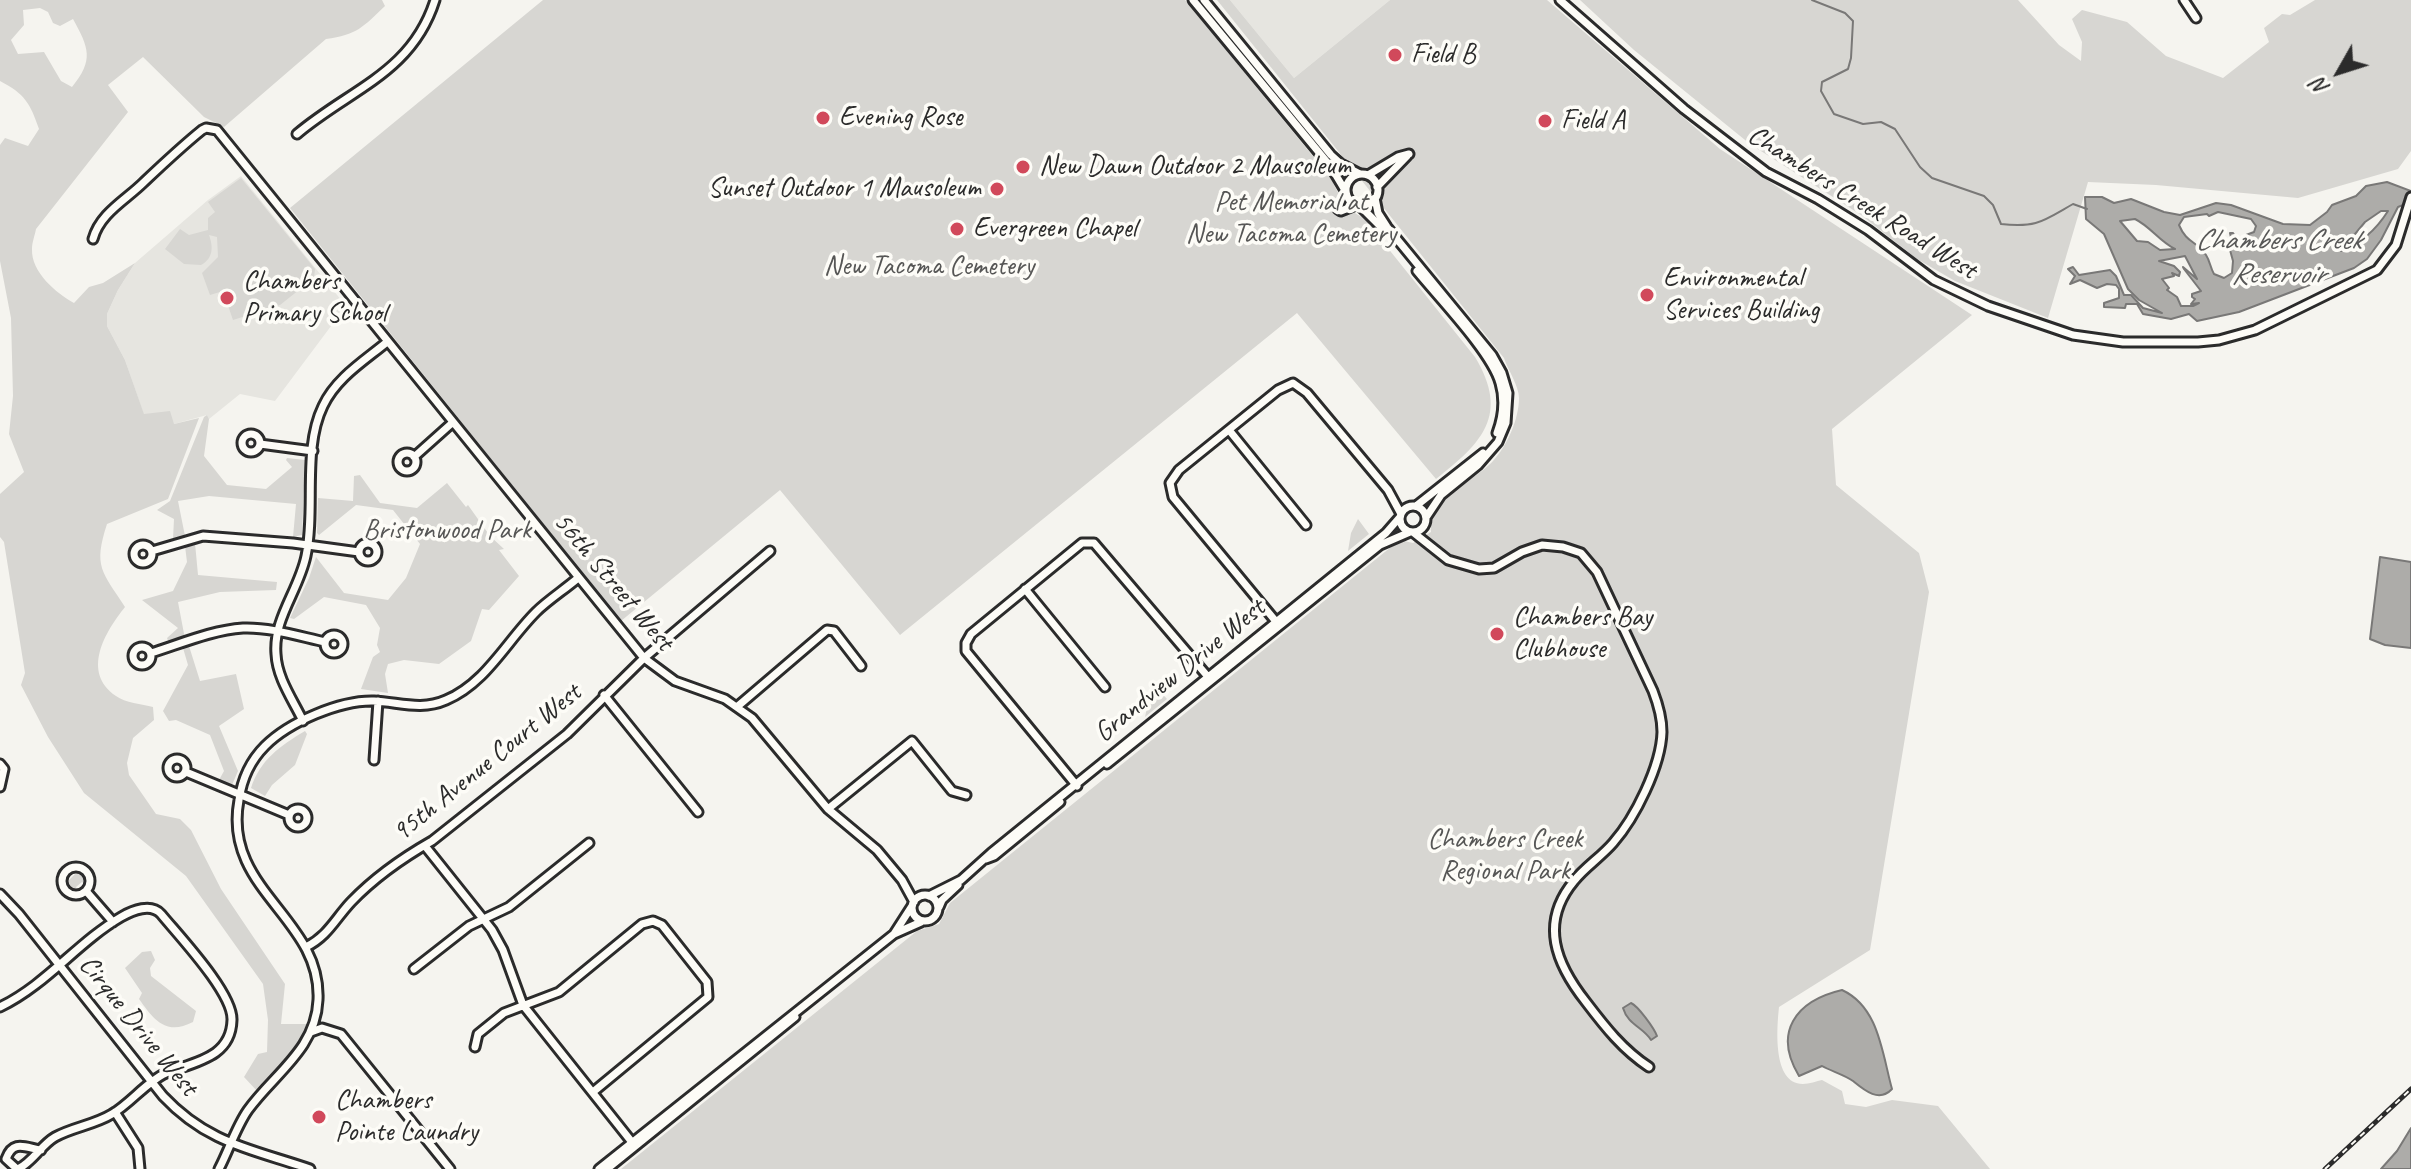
<!DOCTYPE html>
<html>
<head>
<meta charset="utf-8">
<style>
	body { margin:0 }
	#map { position:relative; width:2411px; height:1169px; overflow:hidden; background:#f5f4ef; font-family:Caveat,sans-serif }
	canvas { display:block }
	.north { position:absolute; left:2299px; top:32px; width:80px; height:80px; -webkit-text-stroke:6px #fdfcf7; paint-order:stroke; rotate:231deg; font-size:22px; font-weight:700; line-height:32px; text-align:center; color:#2b2b2b }
	.north::after { content:''; display:block; margin:auto; width:28px; height:36px; background:#2b2b2b; clip-path:polygon(50% 0,100% 100%,50% 72%,0 100%) }
</style>
</head>
<body>
<div id="map">
<canvas width="2411" height="1169"></canvas>
<div class="north">N</div>
</div>
<script>
const g = document.querySelector('canvas').getContext('2d');
g.lineJoin = 'round';
function fillPath(path, color) {
  g.fillStyle = color;
  g.fill(path, 'evenodd');
}
function strokePath(path, color, width, dash) {
  g.strokeStyle = color;
  g.lineWidth = width;
  g.lineCap = dash ? 'butt' : 'round';
  g.setLineDash(dash || []);
  g.stroke(path);
}
function drawText(font, color, halo, rows, align = 'center') {
  g.font = font + ' Caveat,sans-serif';
  g.lineWidth = 7;
  g.setLineDash([]);
  g.textBaseline = 'middle';
  g.strokeStyle = halo;
  g.fillStyle = color;
  for (const [text, x, y, turn = 0] of rows) {
    g.save();
    g.translate(x, y);
    g.rotate((+turn || 0) * Math.PI / 180);
    g.textAlign = isNaN(turn) ? turn : align;
    if (halo) g.strokeText(text, 0, 0);
    g.fillText(text, 0, 0);
    g.restore();
  }
}
fillPath(new Path2D(`
	M1230,0H1390L1294,78Z
	M241,176L346,306L275,401L240,394L209,419L207,415L174,424L144,415L125,360L107,326V314L118,290L135,263L208,200Z`), '#e6e5e0');
fillPath(new Path2D(`
	M0,0H382L385,6C363,27 357,35 326,39L224,127L204,117L143,57L108,85L128,112L36,229C35,235 32,242 32,249C31,272 56,293 74,303L89,287L103,283L135,263L118,290L107,314V326L125,360L144,414L170,411L174,424L199,418L168,499L107,524C93,567 102,571 125,607C105,632 81,672 116,696C125,703 142,704 153,707L154,720L133,738L127,763L129,775L156,814L180,819L191,830L221,889L285,984L281,1024H309L301,1040L258,1092L244,1077L258,1054L267,1052L268,1020L263,984L186,876L84,793L48,737L21,685L25,673L4,542L0,537V494L24,472L9,434L13,396L11,318L0,261V145L5,138L28,146L39,129C30,103 25,94 0,81ZM40,8L48,12L53,23L60,26L73,19C89,48 94,60 72,87L61,81L44,52L18,54L11,40L24,25L23,10Z
	M543,0H1185L1330,177C1337,191 1347,212 1363,217L1475,357C1510,415 1482,443 1436,479L1297,313L900,635L780,490L621,621L290,208Z
	M1217,0H1230L1294,78L1390,0H1547L1720,149L1972,315L1832,429L1836,485L1919,553L1929,592L1870,950L1779,1007C1777,1027 1772,1084 1803,1084C1809,1084 1817,1081 1822,1080L1842,1091L1845,1104L1866,1107L1892,1100L1938,1106L1990,1169H621L917,931L939,924L950,903L1391,547L1404,541L1413,543L1431,532C1429,493 1471,485 1493,461C1507,446 1519,419 1519,398C1519,386 1508,370 1504,358Z
	M1580,0H2018L2059,45L2081,61L2082,42L2072,19L2082,10L2127,22L2166,56L2223,78L2269,42L2264,28L2282,14L2290,15L2315,0H2411V151L2398,169L2298,198L2156,185L2088,182L2048,318L1955,281L1917,259L1861,215L1750,144L1634,50Z
	M241,178L315,269L314,278L280,305L233,320L223,291L210,295L202,273L218,257L217,237L209,235C213,246 214,258 201,265L184,264L165,249L180,229L189,235L208,230V218L215,212L208,202Z
	M207,415L209,419L204,456L227,485L266,489L292,467L286,460L287,458L305,460L302,535L293,537L296,504L209,496L178,501L185,536L173,539L174,519L157,510L170,501L204,417Z
	M360,475L380,503L417,508L447,483L466,507L468,505L490,536L504,549L499,550L519,576L489,610L482,609L471,641L439,664L404,660L388,664L385,674L388,693L361,689L373,657L380,652L377,645L380,628L366,605L324,597L294,619L290,618L309,578L316,557L344,593L388,600L406,578L420,544L393,510L356,505L319,535L317,533L318,498L353,501L354,476Z
	M1358,519L1369,534L1348,551L1351,533Z
	M195,543L198,575L277,582L276,590L220,592L178,602L185,639L169,643L167,638L178,628L142,600L173,591L187,562L185,546Z
	M189,646L200,681L236,674L244,709L219,726L238,771L232,785L219,780L224,771L210,735L176,720L169,721L163,711L188,665L183,648Z
	M1156,687L1167,699L1145,717L1150,694Z
	M305,731L307,734L295,765L272,785L265,796L251,788C260,760 280,746 305,731Z
	M76,868L83,871L88,878L87,885L82,882L76,887L78,892C69,892 64,887 65,878L69,880L76,873Z
	M151,951L155,960L150,968L151,976L196,1011L193,1022C166,1036 154,1020 139,999L142,993L125,968L142,952Z`), '#d7d6d2');
const water = new Path2D(`
	M2387,182L2411,191V202L2398,207L2381,240L2367,259L2354,268L2239,312L2197,321L2189,314L2171,319L2143,314L2137,304H2126L2125,308L2104,307V303L2119,298V289L2116,285L2107,284L2097,288L2080,280L2070,284L2075,276L2068,269L2073,267L2079,275L2110,270L2116,276L2124,295H2131L2143,308L2162,313L2139,300L2128,289L2104,234L2086,219L2085,197H2102L2114,203L2131,199L2164,212L2180,215L2216,203L2231,205L2283,224L2310,225L2327,212L2332,205L2356,196L2366,186ZM2381,211H2388C2376,230 2362,243 2341,251L2365,222ZM2218,212L2251,219L2256,226L2254,232L2246,235L2248,240H2237L2233,233H2230L2232,242L2222,240L2216,242L2230,250L2233,261L2232,273L2224,278L2214,274C2210,267 2210,261 2206,255C2196,240 2187,244 2179,225L2184,217L2207,214L2209,216ZM2135,219C2151,227 2159,241 2175,249L2160,250L2148,242L2137,241L2120,221ZM2185,256L2197,279L2183,267L2184,269L2201,291L2192,294V297L2195,299L2191,304L2199,303L2193,306H2181L2177,297L2167,290L2169,288L2162,279L2174,276L2172,273L2179,276L2180,272L2174,266L2159,261Z
	M2380,557L2411,562V648L2385,645L2370,639Z
	M1842,990C1879,1007 1882,1053 1892,1089C1879,1103 1864,1090 1853,1081C1845,1075 1831,1071 1822,1066L1799,1076C1773,1033 1795,1001 1842,990Z
	M1631,1003C1638,1006 1654,1028 1657,1036L1651,1040C1643,1027 1628,1025 1623,1008Z
	M2411,1128V1169H2381L2397,1151Z`);
fillPath(water, '#adaca9');
strokePath(water, '#797877', 2);
strokePath(new Path2D(`
	M1812,0L1845,13L1853,21L1851,58L1848,69L1822,82L1821,91L1834,114L1863,124L1881,122L1895,129L1920,167L1932,178L1984,196L1993,205L2001,224C2037,228 2043,221 2073,204L2087,209`), '#797877', 2);
const minor = new Path2D(`
	M1193,0L1331,167L1346,192
	M1204,0L1331,155L1341,164L1360,174
	M1560,0L1684,109L1766,172L1818,199L1868,230L1934,280L1988,306L2073,335L2123,342H2198L2219,340L2255,330L2377,270L2396,245L2411,197
	M2184,0L2196,18
	M297,134C350,89 412,73 435,0
	M1346 190a16 16 0 1 1 32 0a16 16 0 1 1-32 0Z
	M1368,175L1398,157L1409,154
	M1377,187L1407,156
	M1375,198L1378,213L1387,227L1492,355L1502,373L1508,393L1506,423L1498,442L1478,465L1441,495L1427,516
	M1360,206L1384,230
	M1338,209L1341,211L1356,205
	M93,239C100,213 126,200 144,182C163,164 181,147 202,130L206,128L217,130L644,658L675,681L725,699L752,718L828,809L877,850L902,880L914,902
	M1417,271C1439,298 1492,353 1500,383C1505,400 1503,417 1497,433
	M1229,430L1306,525
	M242 443a9 9 0 1 1 18 0a9 9 0 1 1-18 0Z
	M260,444L313,451
	M398 462a9 9 0 1 1 18 0a9 9 0 1 1-18 0Z
	M414,457L452,423
	M1400 519a13 13 0 1 1 26 0a13 13 0 1 1-26 0Z
	M1416,506L1483,453
	M1414,533L1448,560L1479,569L1494,568L1522,552L1542,545L1563,547L1581,553L1597,572L1653,691C1658,704 1662,718 1662,732C1661,766 1635,818 1613,843C1601,857 1585,867 1574,881C1539,923 1556,964 1586,1002C1605,1027 1623,1050 1649,1067
	M359 552a9 9 0 1 1 18 0a9 9 0 1 1-18 0Z
	M134 554a9 9 0 1 1 18 0a9 9 0 1 1-18 0Z
	M152,551L203,536L293,543L359,552
	M1025,589L1105,687
	M1278,624L1173,497L1170,483L1179,470L1278,390L1293,383L1307,393L1388,490L1401,514
	M325 644a9 9 0 1 1 18 0a9 9 0 1 1-18 0Z
	M133 656a9 9 0 1 1 18 0a9 9 0 1 1-18 0Z
	M151,653C180,644 212,630 243,628C270,627 298,636 325,642
	M604,695L698,812
	M738,706L827,630L834,631L861,666
	M303,721C293,700 277,678 276,654C273,619 299,590 306,556C316,509 302,449 323,406C336,378 364,361 387,342
	M168 768a9 9 0 1 1 18 0a9 9 0 1 1-18 0Z
	M374,760L378,701
	M0,764L4,769L0,787
	M1107,764L1380,545L1410,532
	M186,772L289,815
	M1077,786L966,651V643L971,634L1082,543H1094L1209,678
	M289 818a9 9 0 1 1 18 0a9 9 0 1 1-18 0Z
	M828,809L912,741L952,791L966,795
	M425,846L492,930L503,950L523,1005L635,1146
	M986,859L994,856L1060,802
	M62 881a14 14 0 1 1 28 0a14 14 0 1 1-28 0Z
	M86,891L113,922
	M0,894L19,914L163,1096C208,1144 252,1149 310,1169
	M912 908a13 13 0 1 1 26 0a13 13 0 1 1-26 0Z
	M929,896L961,880L991,853L1386,533L1400,517
	M939,907L942,900L958,885
	M894,934L921,922
	M306,947C328,936 335,919 351,902C373,879 404,857 432,841L567,734L644,658L770,551
	M414,969L469,926L509,907L589,843
	M0,1007C46,985 78,942 121,917C133,910 151,903 161,914C179,936 233,993 232,1020C231,1058 194,1062 166,1073C146,1082 131,1103 112,1114C94,1125 73,1127 55,1137C41,1145 33,1162 18,1169
	M311,1032L322,1028L341,1034L450,1169
	M475,1047L478,1034L504,1013L559,992L642,924L653,921L662,925L707,982L708,997L593,1092
	M115,1112L138,1148L140,1169
	M17,1169L6,1159C13,1139 26,1148 41,1150
	M219,1169C229,1150 236,1127 248,1110C274,1074 316,1049 318,1000C322,918 222,890 239,800C242,779 250,761 265,746C289,722 340,700 374,701C399,702 421,711 446,700C486,683 506,642 536,612C548,600 564,590 578,578
	M599,1169L894,934L912,906
	M607,1169L795,1017`);
strokePath(minor, '#2b2b2b', 13);
strokePath(minor, '#fdfcf7', 7);
const rail = new Path2D(`
	M2325,1169L2411,1089`);
strokePath(rail, '#2b2b2b', 5);
strokePath(rail, '#fdfcf7', 2, [6]);
for (const [x, y, r, color] of [
	[1395,55,8,"#d1495b"],
	[823,118,8,"#d1495b"],
	[1545,121,8,"#d1495b"],
	[1023,167,8,"#d1495b"],
	[997,189,8,"#d1495b"],
	[957,229,8,"#d1495b"],
	[1647,295,8,"#d1495b"],
	[227,298,8,"#d1495b"],
	[1497,634,8,"#d1495b"],
	[319,1117,8,"#d1495b"]
]) {
  const dot = new Path2D();
  dot.arc(x, y, r, 0, 2 * Math.PI);
  g.fillStyle = color;
  g.fill(dot);
  strokePath(dot, '#fdfcf7', 3);
}
drawText('28px', '#2b2b2b', '#fdfcf7', [
	["Field B",1411,55],
	["Evening Rose",839,118],
	["Field A",1561,121],
	["New Dawn Outdoor 2 Mausoleum",1039,167],
	["Sunset Outdoor 1 Mausoleum",981,189,"right"],
	["Evergreen Chapel",973,229],
	["Environmental",1663,279],
	["Services Building",1663,311],
	["Chambers",243,282],
	["Primary School",243,314],
	["Chambers Bay",1513,618],
	["Clubhouse",1513,650],
	["Chambers",335,1101],
	["Pointe Laundry",335,1133]
], 'left');
drawText('28px', '#565655', '#fdfcf7', [
	["Pet Memorial at",1291,203],
	["New Tacoma Cemetery",1291,235],
	["New Tacoma Cemetery",929,267],
	["Bristonwood Park",447,531],
	["Chambers Creek",1505,840],
	["Regional Park",1505,872]
]);
drawText('28px', '#2b2b2b', '#fdfcf7', [
	["Chambers Creek Road West",1862,203,32],
	["56th Street West",613,582,50],
	["Grandview Drive West",1180,671,-39],
	["95th Avenue Court West",487,763,-39],
	["Cirque Drive West",138,1026,51]
]);
drawText('italic 30px', '#585857', '#fdfcf7', [
	["Chambers Creek",2278,241],
	["Reservoir",2278,275]
]);
</script>
</body>
</html>
